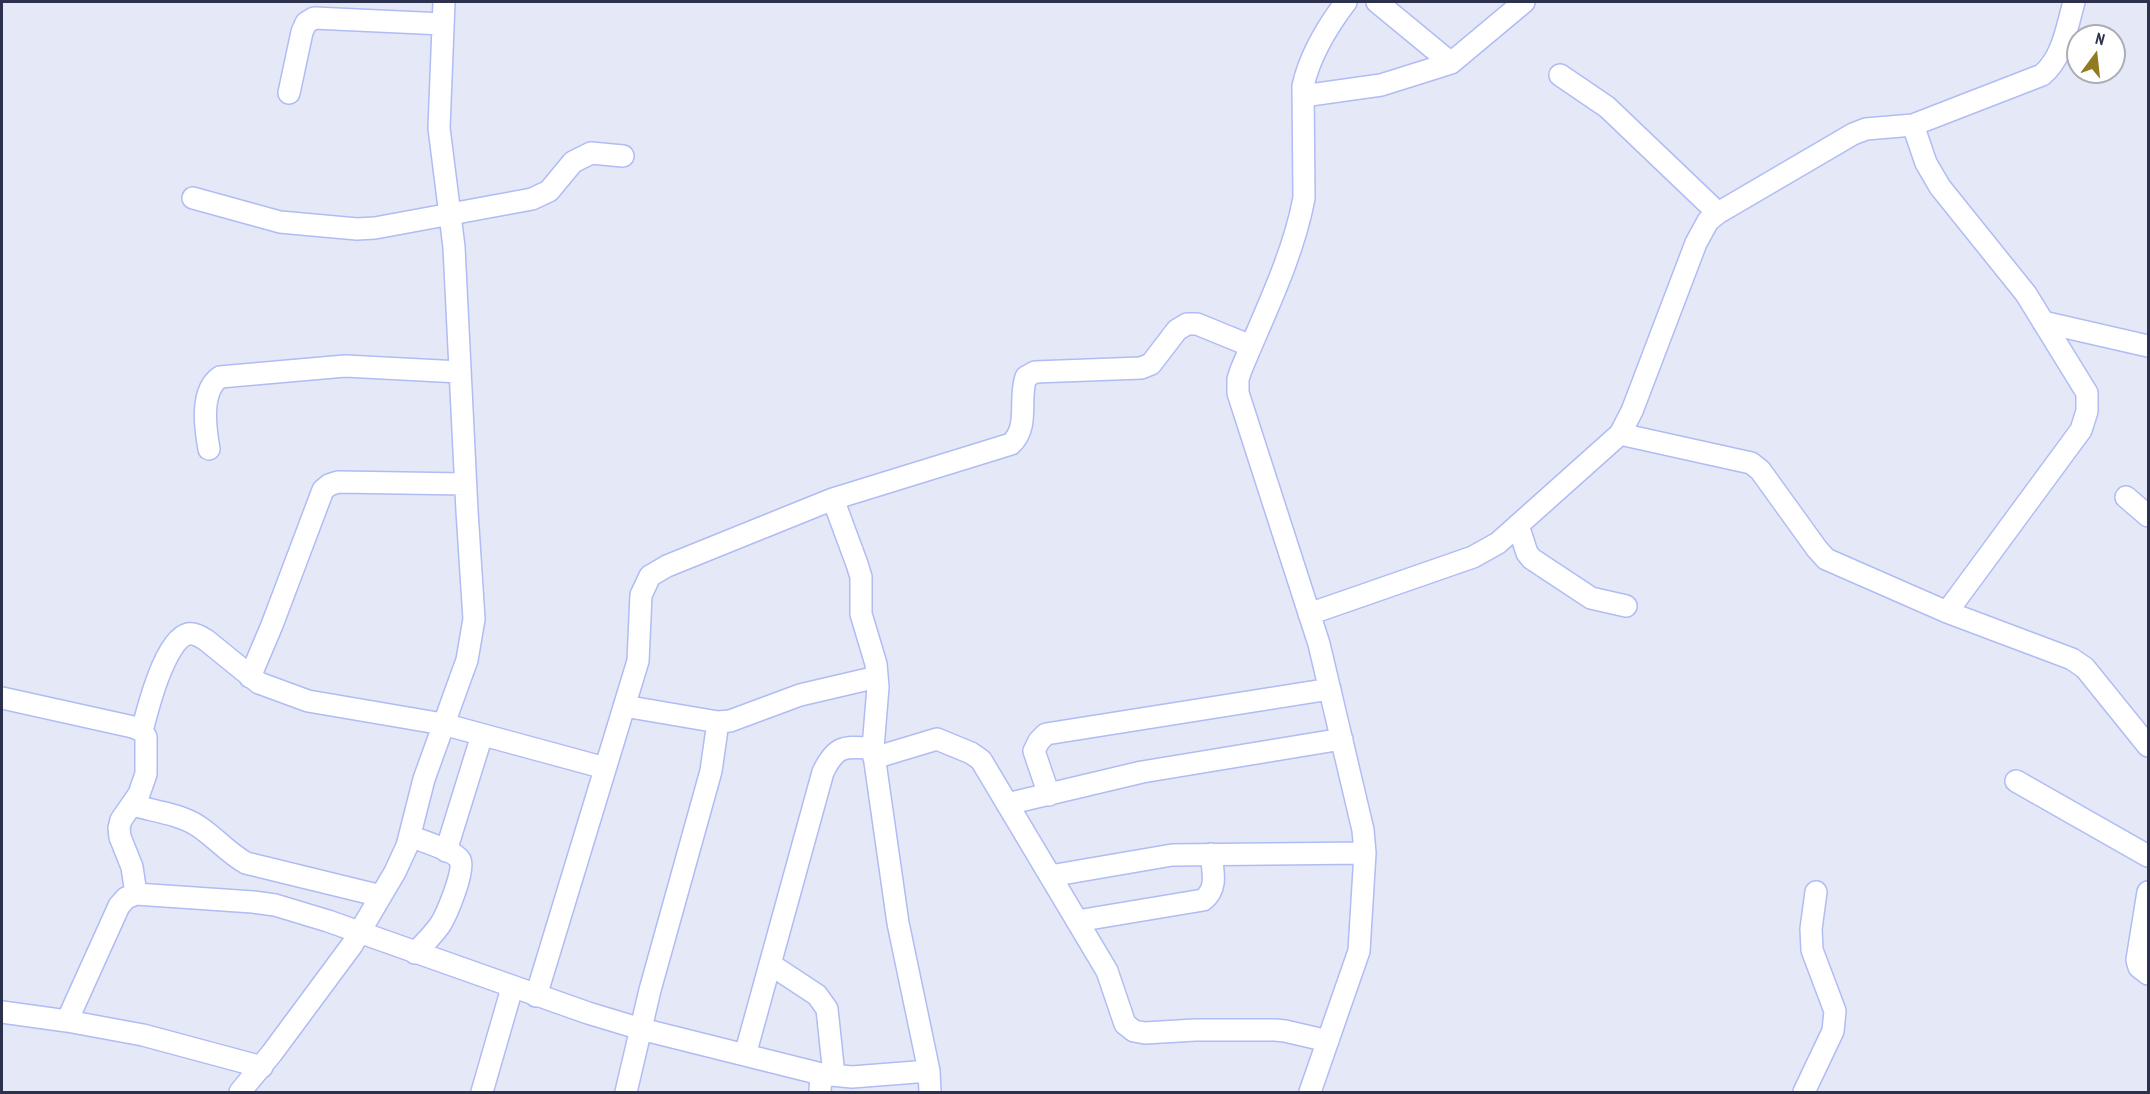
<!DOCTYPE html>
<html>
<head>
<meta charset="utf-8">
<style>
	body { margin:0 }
	#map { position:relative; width:2150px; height:1094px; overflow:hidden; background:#e5e8f7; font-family:"PT Sans Narrow",sans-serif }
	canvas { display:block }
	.frame { position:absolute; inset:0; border:3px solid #2c314d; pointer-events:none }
	.north { position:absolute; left:2066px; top:24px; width:60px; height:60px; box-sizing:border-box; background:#fff; border:2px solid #abadb8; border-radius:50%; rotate:15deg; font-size:16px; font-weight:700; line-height:24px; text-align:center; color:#2c314d }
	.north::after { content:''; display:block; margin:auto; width:21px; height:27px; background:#917b21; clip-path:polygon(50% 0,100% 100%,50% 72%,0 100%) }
</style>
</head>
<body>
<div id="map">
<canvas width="2150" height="1094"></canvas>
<div class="frame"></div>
<div class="north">N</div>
</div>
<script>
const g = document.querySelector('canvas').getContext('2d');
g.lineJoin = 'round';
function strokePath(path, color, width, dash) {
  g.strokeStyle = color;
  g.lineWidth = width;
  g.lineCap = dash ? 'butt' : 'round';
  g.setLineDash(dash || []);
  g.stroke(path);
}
const minor = new Path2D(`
	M1377,2L1451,63
	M1560,75L1607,107L1718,213
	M289,93L302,32L306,23L314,18L443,24
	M1303,96L1381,85L1451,63L1524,2
	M1913,125L1926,163L1940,187L2026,294L2087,393V411L2081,430L1947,612
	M193,198L280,222L357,229L375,228L532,199L549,191L573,162L591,153L623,156
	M2043,322L2148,346
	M1620,434L1751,463L1760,470L1817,549L1826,559L1947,612L2072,659L2085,668L2148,746
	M209,449C205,427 200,391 220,377L345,366L460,372
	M2126,497L2148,516
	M833,499L857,564L861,577V614L876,664L878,687L873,748L898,923L929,1071L930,1092
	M1518,525L1527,553L1532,559L1591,598L1626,606
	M1309,614L1473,557L1498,543L1620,434L1632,411L1696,243L1708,221L1718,213L1853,134L1866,129L1913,125L2042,75C2063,58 2067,26 2074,2
	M250,677L272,625L323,490L329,485L338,482L465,484
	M2,698L133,727L142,731L146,737V774L139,794L121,820L119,828L120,837L132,867L136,894
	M624,706L718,722L730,721L800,695L877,677
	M142,731C147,711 165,639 188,634C195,633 201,637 206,640L259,683L308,701L443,724L605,768
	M874,758L937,739L971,753L981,760L1107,971L1125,1024L1134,1031L1145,1033L1195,1030H1275L1285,1031L1328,1041
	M2016,781L2148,856
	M1049,795L1034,751L1039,741L1046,734L1330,689
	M1007,804L1142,772L1342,739
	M132,805C153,811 180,814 198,826C215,837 228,853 246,863L381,896
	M410,836C421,841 454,850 460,860C466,869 446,916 440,925C433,935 424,944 415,953
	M446,851L482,735
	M1050,876L1172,855L1365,853
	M2148,892L2137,960L2139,967L2148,974
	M1077,921L1203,900C1218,889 1213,872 1211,854
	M770,964L817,995L827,1009L834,1075
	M536,996L638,661L641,595L650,576L667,566L833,499L1011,444C1030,426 1018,400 1026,377L1035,372L1141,368L1151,364L1177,330L1187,324H1197L1251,346
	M2,1012L67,1021L143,1035L262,1067
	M67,1021L119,906L126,898L136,894L253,902L275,905L328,921L588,1013L641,1029L821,1074L852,1077L929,1071
	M745,1055L823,772C837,744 844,747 873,748
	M240,1092L272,1053L352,945L395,872L407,846L424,779L467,660L474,619L467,511L454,247L439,128L444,2
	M482,1092L512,988
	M626,1092L650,990L711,771L718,722
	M820,1092L821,1074
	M1310,1092L1359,951L1365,853L1363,830L1319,644L1238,393V379L1241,370C1264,314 1293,257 1304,198L1303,86C1310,55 1327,27 1346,2
	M1804,1092L1833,1031L1835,1011L1812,950L1811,929L1816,892`);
strokePath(minor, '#b0bcf4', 24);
strokePath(minor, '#fff', 21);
</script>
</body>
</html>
